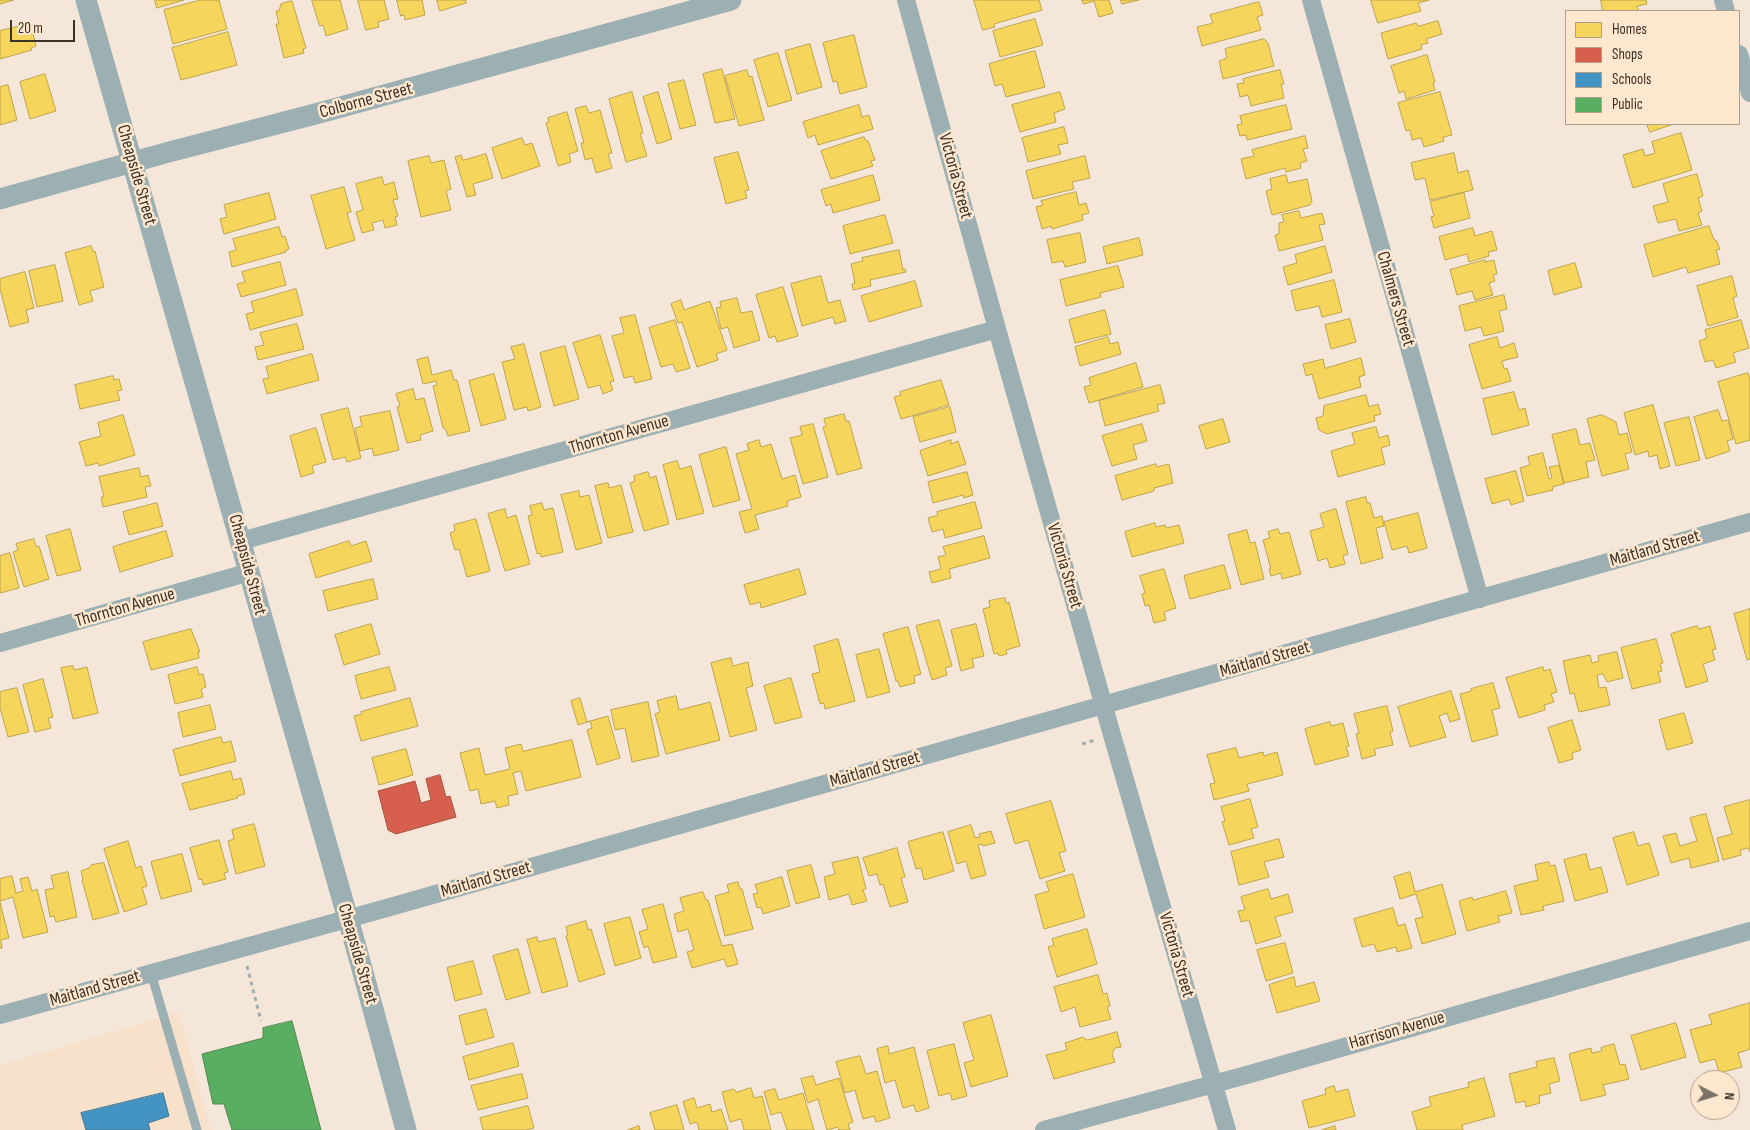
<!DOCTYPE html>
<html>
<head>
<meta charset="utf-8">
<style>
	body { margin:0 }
	#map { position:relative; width:1750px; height:1130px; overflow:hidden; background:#f4e7da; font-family:"Sofia Sans Condensed",sans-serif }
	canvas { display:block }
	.legend { position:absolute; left:1565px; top:10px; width:175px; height:115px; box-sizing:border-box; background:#fee7cf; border:1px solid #b09f8c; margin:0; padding:6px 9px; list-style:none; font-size:15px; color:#3b3228 }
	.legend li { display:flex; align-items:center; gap:10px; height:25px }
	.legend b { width:25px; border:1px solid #b09f8c }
	.north { position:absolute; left:1690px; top:1070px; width:50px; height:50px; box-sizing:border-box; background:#fee7cf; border:1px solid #b09f8c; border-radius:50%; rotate:95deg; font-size:14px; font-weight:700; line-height:20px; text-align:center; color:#3b3228 }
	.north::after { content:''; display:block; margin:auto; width:18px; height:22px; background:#7c7166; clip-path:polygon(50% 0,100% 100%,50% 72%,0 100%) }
	.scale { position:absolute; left:10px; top:20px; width:65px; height:22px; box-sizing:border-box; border:2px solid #3b3228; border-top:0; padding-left:6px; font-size:15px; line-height:18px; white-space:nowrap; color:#3b3228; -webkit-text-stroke:4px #fee7cf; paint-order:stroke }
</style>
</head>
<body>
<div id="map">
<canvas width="1750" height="1130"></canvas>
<ul class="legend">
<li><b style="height:14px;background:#f6d55c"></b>Homes</li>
<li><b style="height:14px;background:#d6604d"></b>Shops</li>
<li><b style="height:14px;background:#4393c3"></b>Schools</li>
<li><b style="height:14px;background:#5aae61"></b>Public</li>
</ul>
<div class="north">N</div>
<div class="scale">20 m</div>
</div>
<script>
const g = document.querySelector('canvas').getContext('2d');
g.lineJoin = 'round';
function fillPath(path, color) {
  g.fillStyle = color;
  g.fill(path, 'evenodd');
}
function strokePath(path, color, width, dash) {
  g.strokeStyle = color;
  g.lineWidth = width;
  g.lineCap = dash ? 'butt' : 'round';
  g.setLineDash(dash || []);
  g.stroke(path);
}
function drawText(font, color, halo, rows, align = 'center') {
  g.font = font + ' "Sofia Sans Condensed",sans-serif';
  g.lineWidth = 5;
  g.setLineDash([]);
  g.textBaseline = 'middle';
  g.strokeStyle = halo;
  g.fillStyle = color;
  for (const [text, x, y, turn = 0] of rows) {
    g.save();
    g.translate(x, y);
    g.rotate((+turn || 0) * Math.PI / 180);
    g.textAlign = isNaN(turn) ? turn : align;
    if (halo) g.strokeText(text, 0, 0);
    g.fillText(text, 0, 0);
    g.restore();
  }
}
fillPath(new Path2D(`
	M179,1012L211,1130H0V1065Z`), '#f7e1cb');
const homes = new Path2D(`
	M0,0H14L0,4Z
	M155,0H184L157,8Z
	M201,0H219L227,29L173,44L164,10Z
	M312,0H340L348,29L326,36L323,25L320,26Z
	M358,0H384L389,19L378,22L379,27L366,30Z
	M397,0H422L425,15L405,20L404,15L401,16Z
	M437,0H466V3L440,11Z
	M974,0H1039L1042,10L994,24L995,27L983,30Z
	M1082,0H1109L1113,13L1099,17L1094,1L1084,4Z
	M1121,0H1139L1122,4Z
	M1371,0H1429L1418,3L1421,11L1378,23Z
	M1601,0H1646L1647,4L1637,6L1639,11H1603Z
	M292,1L306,48L303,49L304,53L284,58L276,24H279L276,11H279L281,4Z
	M1259,2L1263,15L1257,17L1261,30L1202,46L1197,27L1213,23L1210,15Z
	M1035,19L1043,45L1000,57L993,31Z
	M1438,21L1442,34L1426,39L1428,43L1421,45L1422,49L1388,59L1381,33L1416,23L1418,26Z
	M25,25V27L31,25L36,46L31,48L32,50L0,59V31Z
	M228,32L237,65L181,80L172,48Z
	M854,35L867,87L840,94L837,81L833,82L823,43Z
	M1264,39L1268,43L1274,66L1223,79L1219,61L1227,58L1225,49Z
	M810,44L822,87L797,94L785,51Z
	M1035,51L1045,87L1006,97L1002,84L995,86L989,64Z
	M778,53L792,100L768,107L754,60Z
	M1427,55L1435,82L1433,83L1435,90L1406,99L1404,91L1399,93L1391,66Z
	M722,69L735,119L715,123L703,74Z
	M747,70L749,77L752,76L764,120L739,126L725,76Z
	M1280,70L1284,84H1281L1284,98L1251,106L1248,95L1240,97L1237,84L1244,83L1243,79Z
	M45,74L56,111L30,119L20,82Z
	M684,80L696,125L680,129L668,84Z
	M8,85L17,120L0,125V87Z
	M632,92L643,133H640L647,156L626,162L609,99Z
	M658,92L672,139L657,144L643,97Z
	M1060,92L1065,109L1054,113L1056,122L1020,132L1012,105Z
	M1440,92L1452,135L1443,137L1444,141L1424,147L1421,138L1412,140L1410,130L1406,131L1398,103Z
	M859,105L862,117L869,115L873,129L818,145L815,135L808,138L803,122Z
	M1286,105L1292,129L1247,140L1246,135L1240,136L1237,125L1242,124L1240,116Z
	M586,106L589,113L600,110L612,153L608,154L612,168L596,173L592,158L585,160L581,143H584L575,109Z
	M567,112L578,151L569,154L571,162L558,166L546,123L549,122L548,118Z
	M1647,124H1674L1650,132Z
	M1064,127L1068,143L1058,145L1061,154L1028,162L1022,138Z
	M1681,133L1692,170L1633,188L1623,155L1643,149L1645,156L1655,153L1652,142Z
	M1305,136L1308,148L1303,149L1307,161L1300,163L1301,168L1286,172L1285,168L1246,179L1241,159L1254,156L1252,150Z
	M864,137L866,141H868L875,160L871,161L873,166L831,179L821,151Z
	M522,138L525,145L532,143L540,166L502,179L492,148Z
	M738,152L749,190L745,191L747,198L726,204L714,158Z
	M1454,153L1458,173L1468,170L1473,190L1430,200L1425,178L1415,180L1411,163Z
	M486,154L493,178L473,184L476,195L467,197L455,157L461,155L463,160Z
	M429,156L431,163L444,160L451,189L446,191L451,210L421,217L408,161Z
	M1085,156L1090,178L1072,182L1074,189L1033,199L1026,171Z
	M1697,174L1703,196L1698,198L1702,211L1698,213L1702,225L1679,231L1676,219L1658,223L1653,206L1668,202L1663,184Z
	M873,175L880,200L833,213L831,204L826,206L821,190Z
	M1286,175L1288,183L1307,179L1312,201L1310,205L1272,215L1266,191L1272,189L1270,179Z
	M382,177L384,185L394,182L398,199L393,200L398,216L395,217L397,225L385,228L383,220L372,223L374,230L362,233L356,212L363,210L356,184Z
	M344,187L351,212L347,213L355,240L326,249L311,196Z
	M1076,192L1079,205L1086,203L1089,213L1082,215L1083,220L1052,229L1051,226L1042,229L1036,207L1043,205L1041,201Z
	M269,193L276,219L224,234L220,219L227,217L224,205Z
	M1464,193L1470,218L1434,228L1431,217L1434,216L1430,202Z
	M1299,211L1301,218L1322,213L1325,224L1319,225L1323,240L1279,251L1275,235L1279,234V223L1284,222L1282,215Z
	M885,215L893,243L850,254L843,226Z
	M1709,226L1714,240H1716L1720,249L1716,250L1720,264L1688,273L1686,267L1653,277L1644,245Z
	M279,227L282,237L285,236L289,249L286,250V252L232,267L229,252L236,250L233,239Z
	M1473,228L1475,236L1492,231L1497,250L1488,252L1489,256L1469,262L1467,254L1445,260L1439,237Z
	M1080,233L1086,262L1065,267L1063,261L1052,263L1047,240Z
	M1139,238L1143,255L1107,264L1103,247Z
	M91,246L93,252L95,251L104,287L90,291L93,301L79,305L65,253Z
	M1325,246L1332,272L1288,285L1283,267L1297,263L1295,255Z
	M899,250L903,270L905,269L906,272L870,280L871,286L853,290L852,284L855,283L851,264L863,261L862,258Z
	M1485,260V262L1494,260L1497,274L1493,275L1495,281L1489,283L1493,295L1475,300L1472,291L1457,295L1450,270Z
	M280,262L286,285L241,297L237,284L245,282L242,272Z
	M1575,263L1582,287L1554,295L1548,271Z
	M55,265L63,301L37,307L29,271Z
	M1118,266L1124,287L1100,293L1101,297L1066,306L1060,280Z
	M25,272L34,308L26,310L29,322L10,327L0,289V279Z
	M821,276L828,303L840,300L846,321L835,324L833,317L802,326L791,284Z
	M1732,276L1737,296L1733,298L1738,317L1708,326L1697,286Z
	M1334,280L1342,312L1322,317L1319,306L1296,311L1291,291Z
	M915,281L922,306L869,322L861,296Z
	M783,287L798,336L777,342L775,336L769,338L756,295Z
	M296,289L303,315L250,330L246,314L254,312L251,302Z
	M1504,295L1507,309L1499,311L1504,331L1484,336L1481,327L1465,331L1459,306Z
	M737,298L741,313L752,311L760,340L734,348L728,327L721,329L716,308L721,307L720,302Z
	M681,300L684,310L710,301L727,350L716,354L718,360L697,367L682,322L678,323L671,304Z
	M1105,310L1111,334L1075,343L1069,320Z
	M635,315L652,379L635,383L633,376L624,378L612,336L624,333L620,318Z
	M1350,319L1356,342L1331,349L1325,325Z
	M675,320L690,368L676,372L673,364L661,367L649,328Z
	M1741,320L1749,348L1733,353L1736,362L1716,368L1713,360L1705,362L1699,341L1707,338L1705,330Z
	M297,324L304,349L258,360L255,347L264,345L260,333Z
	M600,335L614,381L610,382L613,390L603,394L600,385L588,388L573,343Z
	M1108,337L1110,344L1118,342L1121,354L1080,366L1075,347Z
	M1497,337L1500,348L1514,343L1518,357L1502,361L1504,369L1507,368L1511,381L1482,389L1469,345Z
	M524,344L541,407L528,411L527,407L514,410L502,362L515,359L511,347Z
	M565,346L579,399L554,406L540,353Z
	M312,354L319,380L267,394L263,379L269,378L266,367Z
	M428,357L432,375L451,370L454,380H457L470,431L448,436L445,428H443L433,386L437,385L436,381L423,384L417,360Z
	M1361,358L1365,375L1359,377L1361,387L1319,399L1312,374L1306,376L1303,364L1323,359L1325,368Z
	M1136,363L1143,387L1089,403L1084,387L1091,385L1089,378Z
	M1748,373L1750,379V440L1736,444L1718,382Z
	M494,374L506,419L481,426L469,381Z
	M113,376L114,380L119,379L122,390L117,391L120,400L80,409L75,385Z
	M941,380L949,405L901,419L894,397L901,395L900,392Z
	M1160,385L1165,403L1157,405L1159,411L1105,426L1099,401Z
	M413,389L416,400L424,398L433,431L420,435L421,440L407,443L397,407L400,406L396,394Z
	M1514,392L1519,410L1525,408L1529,425L1492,435L1483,399Z
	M1366,395L1369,407L1378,404L1381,414L1374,416L1375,421L1327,434L1319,430L1316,418L1323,416L1324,406Z
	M1653,405L1670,466L1660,469L1657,455L1649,457L1648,451L1635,455L1624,413Z
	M950,407L956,432L920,442L913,417Z
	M348,408L361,458L347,462L345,457L333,460L321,415Z
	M1718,410L1722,421L1728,420L1733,439L1727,441L1730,451L1706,459L1694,417Z
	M390,411L399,450L374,456L372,448L360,451L355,428L362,426L360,417Z
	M844,414L846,421H849L862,468L837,475L823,427L826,426L824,419Z
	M123,415L135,455L99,466L98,463L86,466L79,442L101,436L98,423Z
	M1602,415L1616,422L1619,435L1627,433L1632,452L1625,454L1629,469L1602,476L1587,419Z
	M1689,417L1700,460L1676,466L1664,423Z
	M1223,419L1230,442L1206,449L1199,426Z
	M813,424L828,477L803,484L790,438L802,435L800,427Z
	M1142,424L1147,441L1133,445L1137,459L1112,466L1102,436Z
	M1376,427L1379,438L1388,435L1390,445L1381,448L1385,464L1338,477L1331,451L1355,444L1352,433Z
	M316,428L326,462L312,466L314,473L301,477L290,436Z
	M1576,429L1580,445L1590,443L1595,460L1586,462L1589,477L1564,483L1552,435Z
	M759,440L761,447L771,444L782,479L795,475L801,497L787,501L788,506L755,515L759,529L745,533L739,512L752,509L736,454L749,450L747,444Z
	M951,440V444L958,441L966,464L928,476L920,451Z
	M726,447L740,500L713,507L699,455Z
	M1543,453L1549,479L1552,478L1549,467L1559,465L1564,484L1552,487L1553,490L1527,496L1520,468L1530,465L1528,457Z
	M677,461L680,469L691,466L704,513L677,520L663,465Z
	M1156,464L1157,467L1169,464L1173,483L1154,488V491L1122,500L1115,476Z
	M139,468L141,477L148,475L151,486L145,487L147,497L103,507L101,497H104L99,477Z
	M1516,471L1524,501L1511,505L1509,499L1492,504L1485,479Z
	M648,472L650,478L656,476L669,524L644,531L630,483L635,481L634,476Z
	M967,472L973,495L964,498L963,495L933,503L928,482Z
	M608,483L609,488L621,485L633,532L608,538L595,486Z
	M579,491L580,497L589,495L602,543L576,550L561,495Z
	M1366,497L1367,503H1370L1374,518L1382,516L1384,526L1376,528L1383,558L1361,564L1346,502Z
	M975,502L982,528L945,538L943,529L932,532L928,518L938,515L937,512Z
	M157,503L163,526L129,535L123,512Z
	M542,503L544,510L553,508L563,552L541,557L540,553L537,554L528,516L532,515L530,506Z
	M505,509L507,518L516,515L530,564L505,571L488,514Z
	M1336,509L1348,554L1343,556L1345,564L1330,568L1327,558L1318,561L1310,531L1324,527L1320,514Z
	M1418,513L1427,548L1409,553L1407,546L1392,550L1384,522Z
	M476,519L490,571L467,577L459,549L455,550L450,533L455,531L454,525Z
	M1155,523L1156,527L1165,525L1166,528L1179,525L1184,543L1132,557L1125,532Z
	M70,529L81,570L57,576L46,536Z
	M1278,529L1280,534L1289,532L1301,574L1282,579L1281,573L1271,576L1269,569H1271L1263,540L1270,538L1268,532Z
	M1247,530L1250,543L1255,542L1264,579L1241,585L1228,535Z
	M166,531L173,556L120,572L113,547Z
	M984,536L990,558L949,569L951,578L932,583L929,572L941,569L938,557L946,555L943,547Z
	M34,539L36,547L39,546L49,579L24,587L13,552L18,550L16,544Z
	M349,541L351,546L366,541L372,561L316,578L309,554Z
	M10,553L19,588L0,593V556Z
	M1224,565L1231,588L1190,599L1184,576Z
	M799,569L806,594L761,608L760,602L750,605L744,585Z
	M1164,569L1176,608L1164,612L1166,620L1154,623L1149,605L1145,606L1142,594L1145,593L1140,576Z
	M373,579L378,599L328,611L323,591Z
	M1005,598L1006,603L1009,602L1020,646L1006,650L1007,654L999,656L998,653L994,654L983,609L990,607L989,601Z
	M1750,609V659L1747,660L1734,614Z
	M939,620L952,666L945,668L947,675L932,680L916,626Z
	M371,624L380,654L344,665L335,635Z
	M976,624L984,656L972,659L974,667L961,671L951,630Z
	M1697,626L1699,629L1710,626L1716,649L1712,650L1715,660L1703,664L1708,681L1686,688L1671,634Z
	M908,627L921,674L914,676L915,683L900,687L898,681H896L883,634Z
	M191,629L200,652H198L199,658L151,670L143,642Z
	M838,639L855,701L825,709L824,703L820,704L812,674L820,672L814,646Z
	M1656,639L1663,663L1660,664L1662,671L1658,672L1661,682L1632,689L1621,648Z
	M879,649L890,692L867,698L856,655Z
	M1617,652L1623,678L1607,682L1603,674L1597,675L1599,688L1606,687L1610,705L1579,712L1574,693L1570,694L1563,661L1590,655L1592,663L1599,661L1598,656Z
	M731,658L733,666L748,662L753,686L746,688L757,730L730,737L711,663Z
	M73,666L74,670L87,667L98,713L73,719L61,668Z
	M197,667L199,675L203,674L206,687L201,689L203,697L175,704L168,675Z
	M389,667L396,690L361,699L355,676Z
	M1543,667L1544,671L1550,669L1557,692L1551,694L1554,702L1544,705L1545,710L1519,718L1506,678Z
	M791,678L802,717L775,724L764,686Z
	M43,679L53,717L48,718L51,728L35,732L23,685Z
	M1493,683L1500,708L1492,710L1498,735L1472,742L1460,694L1471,691V689Z
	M17,688L29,732L8,737L0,708V692Z
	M1451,691L1460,719L1450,722L1447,713L1439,716L1446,737L1410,747L1398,707Z
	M676,696L679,710L710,702L720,740L666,754L655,714L660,712L657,701Z
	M410,698L418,726L361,741L354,716L362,714L361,712Z
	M580,698L587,722L608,716L620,758L597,765L587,730L592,728L590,721L578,725L571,701Z
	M648,702L659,756L632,762L625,728L615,730L611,710Z
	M210,705L216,729L183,737L178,713Z
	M1387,706L1393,731L1390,732L1393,745L1374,749L1376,755L1362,759L1356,734L1359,733L1354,714Z
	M1684,713L1693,743L1667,750L1659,720Z
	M1572,720L1581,750L1572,753L1573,759L1559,763L1548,728Z
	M1330,722L1331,726L1343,723L1349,746L1346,747L1349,756L1315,765L1305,729Z
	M221,737L223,743L231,741L236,761L180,776L173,750Z
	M572,740L581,777L526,791L521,771L513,773L518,794L508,796L509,805L497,808L495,801L481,804L478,789L470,791L460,753L479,748L485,775L510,769L505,748L521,744L523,751Z
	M1236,748L1239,758L1263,752L1264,756L1277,752L1283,775L1247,784L1249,791L1214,800L1210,784L1215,783L1207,755Z
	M406,749L413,775L379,785L372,758Z
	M231,771L233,780L241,778L245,794L237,796L238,798L190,810L182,784Z
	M1250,799L1258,827L1251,829L1254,838L1229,845L1222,822L1225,821L1221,807Z
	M1750,800V852L1748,848L1740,850L1741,855L1723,860L1717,838L1732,834L1724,807Z
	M1051,801L1066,851L1059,853L1065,871L1040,879L1028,840L1015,844L1006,814Z
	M1706,814L1719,861L1691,868L1689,858L1671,863L1663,836L1676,833L1680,846L1697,841L1690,818Z
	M254,824L265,866L236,874L228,841L234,839L232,830Z
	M971,825L975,838L980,837L979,834L991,831L995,843L983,846L982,844L978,845L986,875L971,879L966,861L957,864L948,832Z
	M943,832L954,871L924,880L921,868L916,869L908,842Z
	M1634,832L1638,846L1649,843L1659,875L1627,885L1613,838Z
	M1279,839L1284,857L1264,862L1269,877L1239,885L1231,852Z
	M219,840L228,872L224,873L226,879L203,885L202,879L199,880L190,848Z
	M128,841L136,868L141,866L147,886L142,888L147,904L124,912L104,849Z
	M897,848L905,877L901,878L908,902L890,907L883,884L880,885L877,874L869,876L863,858Z
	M182,854L192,891L161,899L151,862Z
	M1586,854L1590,870L1601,867L1608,892L1575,901L1564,860Z
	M858,857L866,889L863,890L867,901L852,905L849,894L829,900L824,877L835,874L832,863Z
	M1549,862L1550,866L1555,865L1564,901L1543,906L1544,910L1521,915L1514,886L1538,880L1535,865Z
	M104,863L119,913L93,920L82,880L83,879L81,871L89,868L91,865Z
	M811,865L820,897L796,904L787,871Z
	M68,872L77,917L56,922L54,916L50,917L45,890L54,888L51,876Z
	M1410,872L1415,892L1442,884L1456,934L1422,944L1415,919L1423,917L1416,894L1400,899L1394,877Z
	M1073,874L1085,917L1044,929L1035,895L1049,891L1046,882Z
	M12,876L16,893L23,891L20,879L28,877L32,891L37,889L48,932L23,938L13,897L0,901V879Z
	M782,877L790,906L763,914L761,907L757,908L753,894L758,893L755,885Z
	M738,882L740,889H742L753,929L725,936L715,896L729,892L727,885Z
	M1268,889L1271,899L1288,894L1293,912L1275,917L1281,936L1256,944L1249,920L1241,922L1238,911L1245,910L1241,897Z
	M1506,891L1512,913L1498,916L1500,922L1467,931L1459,901L1472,897L1473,900Z
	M703,892L706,900H708L722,946L732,944L738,964L727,967L724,959L692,968L687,952L694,950L688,929L678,932L674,914L684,911L680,898Z
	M0,902L9,938L1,940L2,948H0Z
	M663,904L677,957L653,963L648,946L644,948L639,932L648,929L642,910Z
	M1393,908L1398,926L1405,924L1412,948L1397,952L1396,947L1377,952L1374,944L1362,947L1354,919Z
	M630,917L641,958L615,966L604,924Z
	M586,921L588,930L591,929L605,974L579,982L566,936L568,935L566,927Z
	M1087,929L1097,964L1057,977L1048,947L1054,945L1052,939Z
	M537,937L538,942L555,938L568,986L542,993L527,940Z
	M1285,943L1293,973L1266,981L1257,950Z
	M518,949L530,993L506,1000L493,956Z
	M473,961L482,994L455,1001L447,968Z
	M1098,975L1103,994L1107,993L1110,1006L1107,1007L1111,1019L1080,1027L1075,1007L1061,1012L1054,987Z
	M1294,977L1296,987L1314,982L1320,1001L1277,1013L1269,985Z
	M1750,1003V1049L1738,1053L1742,1067L1719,1073L1715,1059L1700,1063L1690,1030L1712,1024L1709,1015Z
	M486,1009L494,1037L466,1045L459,1016Z
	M991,1015L1008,1076L971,1087L964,1063L974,1060L963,1023Z
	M1676,1023L1686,1057L1641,1070L1631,1036Z
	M1117,1032L1121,1047L1115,1048L1112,1054L1115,1062L1054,1079L1046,1055L1067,1050L1065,1043L1083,1037L1087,1040Z
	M513,1043L519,1066L469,1080L463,1057Z
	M954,1044L967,1096L952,1100L950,1093L939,1096L927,1051Z
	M1614,1044L1620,1065L1625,1064L1629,1079L1603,1085L1606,1095L1581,1101L1569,1054L1591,1048L1592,1053L1602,1051L1601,1048Z
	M888,1046L889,1054L914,1047L929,1108L916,1112L914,1105L903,1108L895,1080L885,1083L877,1049Z
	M860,1056L866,1074L877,1071L890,1118L876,1122L874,1116L863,1119L855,1090L845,1093L836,1062Z
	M1554,1058L1560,1081L1549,1084L1551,1093L1539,1096L1540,1103L1526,1107L1525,1101L1516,1103L1509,1074L1537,1067L1536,1062Z
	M522,1074L528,1098L478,1110L471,1086Z
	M813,1076L816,1085L839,1078L853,1122L848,1124L850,1130H839L838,1127L827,1130L818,1099L808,1103L801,1079Z
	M1484,1078L1495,1116L1462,1125L1463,1130H1417L1412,1112L1431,1106L1429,1097L1469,1087L1468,1083Z
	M1334,1086L1336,1092L1348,1089L1355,1116L1309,1128L1302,1101L1326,1094L1325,1089Z
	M751,1088L754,1098L762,1096L771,1130H744L741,1119L730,1122L722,1092L734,1089L736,1092Z
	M775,1089L779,1100L803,1093L814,1130H787L781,1112L771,1115L764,1092Z
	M694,1098L697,1108L710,1104L712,1112L721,1109L728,1130H699L697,1122L690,1124L683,1102Z
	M677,1105L684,1130H655L650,1113Z
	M528,1106L534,1128L526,1130H483L480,1118Z
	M639,1126L640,1130H628Z
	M1335,1126L1336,1130H1322Z`);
fillPath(homes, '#f6d55c');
strokePath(homes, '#bea44c', 1);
const shops = new Path2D(`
	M440,775L446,797L450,796L456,817L396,834L388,830L378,791L415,781L421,803L431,800L426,779Z`);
fillPath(shops, '#d6604d');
strokePath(shops, '#a85242', 1);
const schools = new Path2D(`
	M163,1093L169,1116L148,1123L150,1130H86L81,1113Z`);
fillPath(schools, '#4393c3');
strokePath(schools, '#417694', 1);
const public = new Path2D(`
	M292,1021L321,1130H232L224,1104H213L202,1054L263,1038V1028Z`);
fillPath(public, '#5aae61');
strokePath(public, '#518950', 1);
strokePath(new Path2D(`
	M1082,744L1095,740
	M247,966L261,1021`), '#a3acab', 3, [4, 4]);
strokePath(new Path2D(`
	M151,973L197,1130`), '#9cb0b3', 9);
strokePath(new Path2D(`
	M906,0L997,329L1112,735L1227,1130
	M1311,0L1480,599
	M1723,0L1726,11
	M1739,54L1750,93
	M241,541L997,329
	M0,643L250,572
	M0,1015L383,909L1750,522
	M1044,1130L1243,1076L1750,931`), '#9cb0b3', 18);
strokePath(new Path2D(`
	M86,0L356,947L406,1130
	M0,199L169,152L319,113L731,0`), '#9cb0b3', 21);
drawText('18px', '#3b3228', '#fee7cf', [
	["Colborne Street",366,101,-15],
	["Cheapside Street",136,175,74],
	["Victoria Street",955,176,75],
	["Chalmers Street",1395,299,74],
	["Thornton Avenue",619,435,-16],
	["Maitland Street",1655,549,-16],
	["Cheapside Street",247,565,75],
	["Victoria Street",1064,566,74],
	["Thornton Avenue",125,608,-16],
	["Maitland Street",1265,660,-16],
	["Maitland Street",875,770,-16],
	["Maitland Street",486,880,-16],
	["Cheapside Street",357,954,74],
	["Victoria Street",1176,955,74],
	["Maitland Street",95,989,-16],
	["Harrison Avenue",1397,1031,-16]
]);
</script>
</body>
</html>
